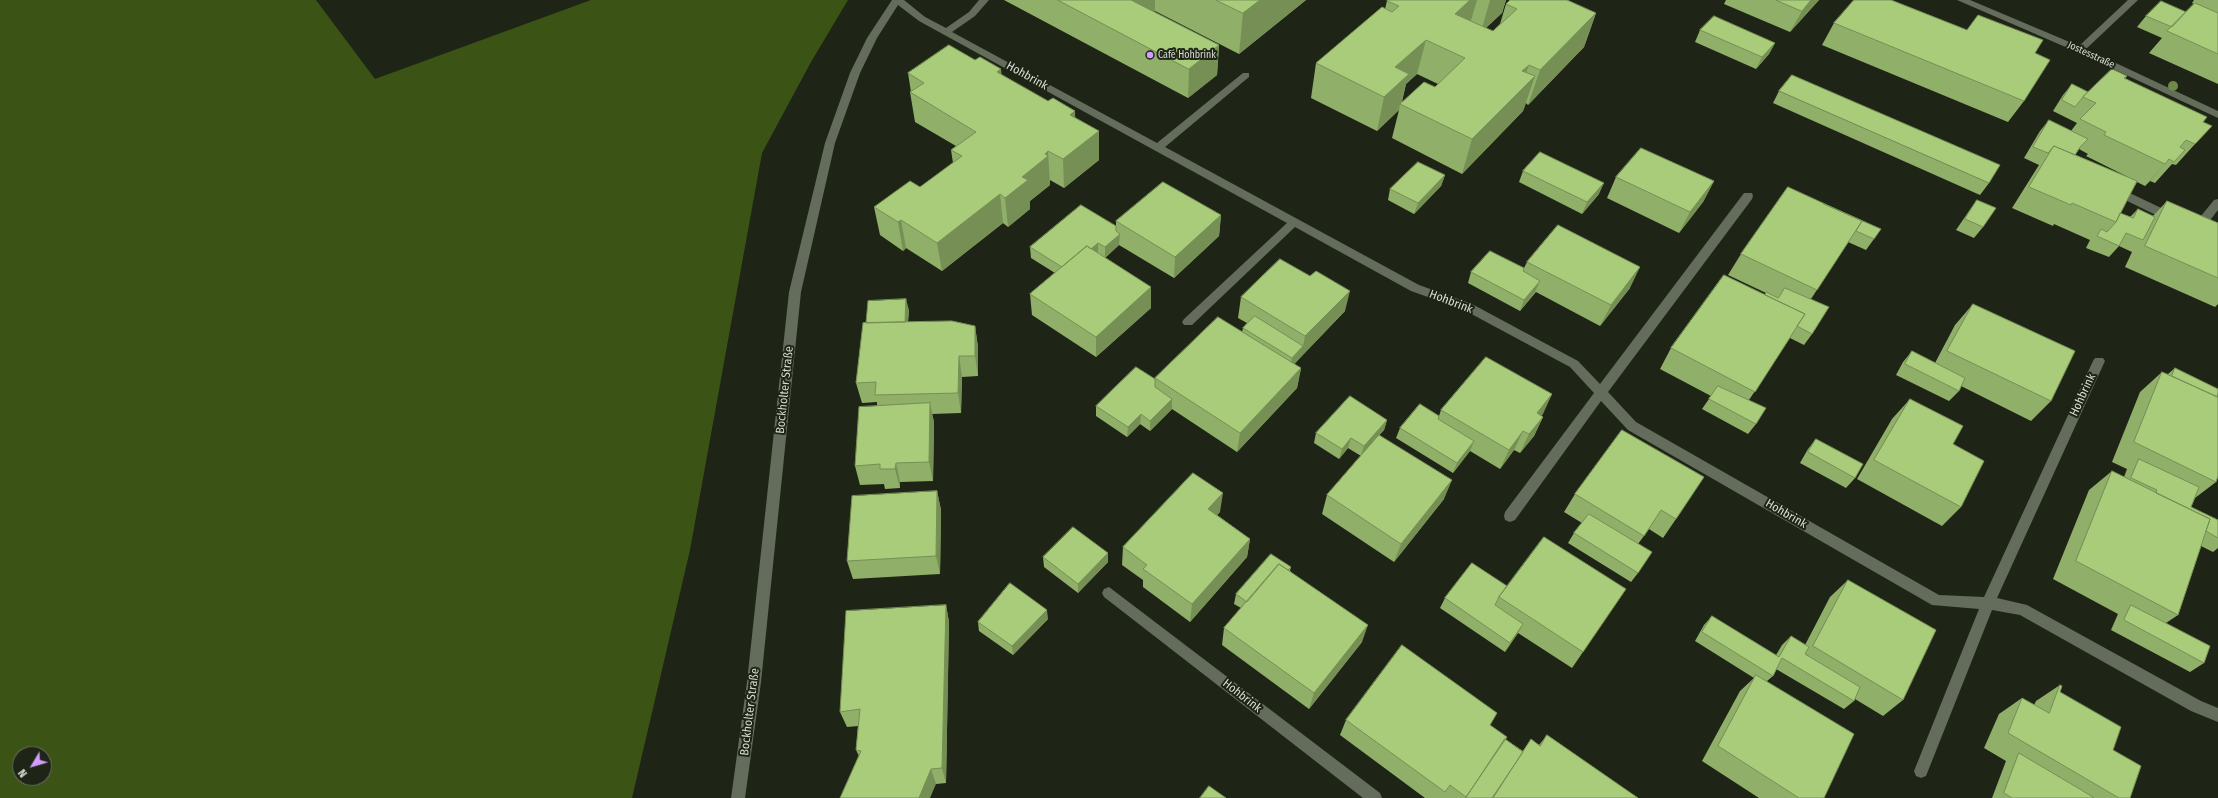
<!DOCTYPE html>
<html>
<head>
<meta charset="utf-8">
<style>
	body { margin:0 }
	#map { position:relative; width:2218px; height:798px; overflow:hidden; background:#1e2517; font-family:"Fira Sans Condensed",sans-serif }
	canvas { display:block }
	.north { position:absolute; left:12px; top:746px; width:40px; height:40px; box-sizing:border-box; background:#1e2517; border:1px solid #686e62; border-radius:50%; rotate:232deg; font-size:11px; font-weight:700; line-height:16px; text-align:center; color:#d8dcd3 }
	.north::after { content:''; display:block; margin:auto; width:14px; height:18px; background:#d09dfe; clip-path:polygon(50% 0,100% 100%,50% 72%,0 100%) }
</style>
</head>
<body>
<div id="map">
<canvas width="2218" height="798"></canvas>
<div class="north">N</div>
</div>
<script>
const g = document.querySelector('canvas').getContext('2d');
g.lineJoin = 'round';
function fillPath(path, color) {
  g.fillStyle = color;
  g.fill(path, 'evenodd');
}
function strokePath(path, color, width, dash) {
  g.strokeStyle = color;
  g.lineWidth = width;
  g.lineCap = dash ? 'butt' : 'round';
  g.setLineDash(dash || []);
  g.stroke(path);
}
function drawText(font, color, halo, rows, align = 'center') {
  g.font = font + ' "Fira Sans Condensed",sans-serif';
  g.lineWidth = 4;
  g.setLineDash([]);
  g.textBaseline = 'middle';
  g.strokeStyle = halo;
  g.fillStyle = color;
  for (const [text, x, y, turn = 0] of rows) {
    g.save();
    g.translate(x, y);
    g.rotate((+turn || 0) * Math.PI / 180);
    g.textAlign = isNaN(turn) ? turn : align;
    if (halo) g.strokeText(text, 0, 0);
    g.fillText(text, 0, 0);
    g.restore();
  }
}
fillPath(new Path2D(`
	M0,0H316L375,79L591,0H848L811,62L762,153L690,550L632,798H0ZM20,754H44V778H20Z`), '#3b5315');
fillPath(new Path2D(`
	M892,0H904L925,17L946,28L969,12L979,0H989L975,16L952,32L1157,143L1243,73H1249V77L1165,147L1419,285L1472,304L1578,361L1600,384L1744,193H1752L1753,196L1752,199L1608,392L1636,422L1939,595L1984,597L2093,361L2095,358H2103L2105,361L1997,598L2027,605L2201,701L2218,708V722L2191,711L2020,615L1992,610L1926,776L1921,778L1916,776L1914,771L1979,609L1932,605L1628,430L1601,401L1515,520L1510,522L1505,520L1504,516L1505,512L1594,393L1570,367L1464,310L1411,291L1295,227L1192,325H1184L1182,322L1184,319L1287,223L919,21L898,5L877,38L860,73L835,143L801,292L761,682L745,798H731L747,682L789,292L825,143L850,73L867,38Z
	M1957,0H1970L2079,46L2128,0H2138L2086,49L2218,111V118L2077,52Z
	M2115,186L2176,215L2177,218L2176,221H2168L2111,193L2110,190L2111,187Z
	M2218,199V210L2200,233H2192L2191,230L2192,227L2214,200Z
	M1109,587L1380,793L1382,798H1363L1104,597L1102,593L1104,589Z`), '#646c5c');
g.fillStyle = '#6e8a48';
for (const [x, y] of [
	[2173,86]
]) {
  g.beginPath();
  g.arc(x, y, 5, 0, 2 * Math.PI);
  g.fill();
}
fillPath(new Path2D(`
	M1004,0H1306L1239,54L1155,11L1154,12L1219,45L1217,75L1188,98Z
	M1388,0H1506L1502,13L1486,28L1493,31L1500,24L1506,4L1596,13L1584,47L1528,105L1526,103L1523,111L1462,174L1392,138L1399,110L1377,131L1311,98L1316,63L1385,9L1387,1ZM1417,74L1438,84L1435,87L1402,102L1406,84Z
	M1726,0H1819L1790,32L1724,4Z
	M2194,0H2218V84L2149,53L2162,38L2137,27L2146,16L2186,12L2194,4L2192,3Z
	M1834,23L1967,30L2035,53L2024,101L2008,122L1822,45Z
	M1700,30L1775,43L1769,54L1756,69L1695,42Z
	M908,73L1002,76L1099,131V160L1064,188L1050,180V185L1030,201V209L1008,227L1003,223L942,271L906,248L903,251L880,235L874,207L920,187L953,163L951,150L956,146L915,122L910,92H911Z
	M2127,76L2125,79L2203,122L2195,144L2176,165L2172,164L2155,183L2150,181L2145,186L2137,182L2120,213L2130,217L2138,209L2153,216L2167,201L2218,223V304L2215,307L2125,267L2132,252L2119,246L2109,257L2086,248L2090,240L2054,224L2053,226L2012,208L2039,165L2024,158L2040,131L2049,120L2071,131L2077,123L2053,111L2063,95L2072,84L2088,92ZM2079,149L2088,154L2086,156L2130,178L2075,155Z
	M1779,91L1989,183L1980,195L1773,103Z
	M1523,171L1599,194L1582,214L1519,182Z
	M1445,175L1441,186L1414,214L1388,200L1390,189Z
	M1616,177L1714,181L1703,202L1679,233L1607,198Z
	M1788,187L1874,239L1866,250L1848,242L1811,299L1812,334L1804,345L1790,338L1749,400L1756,424L1748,434L1702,409L1711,396L1660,369L1671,348L1765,295L1766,293L1728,275L1741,254Z
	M1977,200L1983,227L1974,238L1956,230L1969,211Z
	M1221,215L1219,236L1174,278L1119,245L1105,258L1151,287V308L1096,357L1032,315L1030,294L1055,273L1031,258L1030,247L1116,226V221Z
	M1527,262L1630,288L1600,326L1536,292L1520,311L1468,283L1471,272L1524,268Z
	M1241,297L1345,311L1294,364L1301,368L1297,388L1237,452L1172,409L1150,431L1140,424L1127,437L1096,416V406L1155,379V378L1242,332L1243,328L1247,323L1238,318Z
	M1973,304L2051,401L2031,421L1961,386L1959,391L1949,401L1896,375L1903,362L1912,351L1935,363L1955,325Z
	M909,310L908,322L975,326L978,347V376L962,377L961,413L932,414L934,422L933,481L900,482V488L885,489L884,484L860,485L855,466L877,406V402L862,403L856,383L866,323Z
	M2175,368L2217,397L2216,482L2195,498L2191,507L2218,520V548L2213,552L2201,546L2178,615L2166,623L2204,663L2190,672L2111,630L2118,614L2053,579L2089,490L2112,471L2124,477L2127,469L2112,462L2140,392L2162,372L2168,374Z
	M1552,394L1541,416L1543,417L1534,436L1520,453L1514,450L1500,469L1470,451L1453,473L1396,438L1400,428L1439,416L1441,410Z
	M1910,399L1953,444L1961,507L1942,526L1857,479L1892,419Z
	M1387,420L1384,430L1379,435L1444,499L1394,562L1322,514L1327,495L1361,456L1348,448L1339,459L1314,443L1316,433Z
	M1622,430L1676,519L1663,538L1649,529L1638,544V573L1631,582L1568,543L1574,533L1582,523L1564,512L1575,494Z
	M1816,439L1855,478L1846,488L1800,463L1808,449Z
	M937,491L941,510L940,574L853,579L847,561Z
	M1220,512L1217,515L1250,539L1247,557L1190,622L1143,587V580L1122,565L1123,547Z
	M1043,557L1108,562L1078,593L1044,567Z
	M1472,563L1583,652L1572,668L1518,633L1505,652L1440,608L1445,598Z
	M1291,567L1290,571L1362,642L1309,709L1222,645L1224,628L1241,608L1234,604L1236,594Z
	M1848,580L1903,700L1883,716L1855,699L1854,701L1844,709L1776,669L1773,676L1767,681L1824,798H1759L1702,761L1740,691L1754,678L1695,641L1704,625L1712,616L1776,655L1782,645L1791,636L1805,645L1830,597Z
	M946,605L949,622L946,783L936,784L859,756L856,750L858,726L847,727L840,712Z
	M1048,619L1013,655L979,631L978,622Z
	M2060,685V692L2113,750L2130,798H1992L2006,761L1984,748L1999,714L2022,698L2034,705L2036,701Z
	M1346,720L1490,725L1505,739L1523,751L1531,739L1539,745L1547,735L1638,798H1425L1340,735Z`), '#90af69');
fillPath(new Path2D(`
	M1131,0H1155V11L1130,30Z
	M1260,0H1306L1239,54L1243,13Z
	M1470,0H1477L1469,27L1455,14Z
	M1490,0H1506L1502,13L1481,32Z
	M1811,0H1819L1790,32L1802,11Z
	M1596,13L1584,47L1528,105L1540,70Z
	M1426,40L1417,74L1406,84L1401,104H1400L1399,110L1377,131L1384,97L1395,67Z
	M1775,43L1769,54L1756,69L1762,57Z
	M1219,45L1217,75L1188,98L1189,69Z
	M1529,65L1519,92L1535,76L1523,111L1462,174L1472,139L1522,71Z
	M1001,69L1004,98L997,72Z
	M1075,111L1076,140L1070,115Z
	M1099,131V160L1064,188L1063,159Z
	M1048,151L1050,185L1030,201V209L1008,227L1005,198L1022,177Z
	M2169,159L2150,181L2145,186Z
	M1445,175L1441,186L1414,214L1418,203Z
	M1714,181L1703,202L1679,233L1690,212Z
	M1604,183L1599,194L1582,214L1587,202Z
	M1000,194L1003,223L942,271L937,243Z
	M1221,215L1219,236L1174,278L1175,257Z
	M901,220L906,248L903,251L898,222Z
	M1120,234L1119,245L1105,258V247Z
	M1098,243V254L1066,269Z
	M1640,267L1630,288L1600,326L1611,305Z
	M1540,281L1535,292L1520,311L1524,300Z
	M1151,287V308L1096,357V337Z
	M1350,291L1345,311L1301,357L1305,336Z
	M906,299L909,310L906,343L904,332Z
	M975,326L978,347V376L975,356Z
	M1303,346L1301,357L1290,369L1292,358Z
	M959,356L962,377L961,413L958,393Z
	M1301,368L1297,388L1237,452L1240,433Z
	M1552,394L1543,414L1528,433L1537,413Z
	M1172,399V409L1150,431V421Z
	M930,403L934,422L933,481L929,462Z
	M1141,414L1140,424L1127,437L1128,427Z
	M1543,417L1534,436L1520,453L1529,434Z
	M1387,420L1384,430L1361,456L1364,446Z
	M1523,431L1514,450L1500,469L1509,450Z
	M1351,438L1348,448L1339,459L1342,449Z
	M1474,441L1470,451L1453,473L1457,463Z
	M896,463L900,482V488L895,469Z
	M1452,480L1444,499L1394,562L1401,544Z
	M937,491L941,510L940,574L936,556Z
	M1223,493L1220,512L1205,528L1208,509Z
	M1250,539L1247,557L1190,622L1192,604Z
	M1108,553V562L1078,593V584Z
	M946,605L949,622L946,783L942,768Z
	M1047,610L1048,619L1013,655L1012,646Z
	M1523,624L1518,633L1505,652L1510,643Z
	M1368,625L1362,642L1309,709L1314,693Z
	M931,769L936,784L930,798H919Z`), '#768f55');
const building = new Path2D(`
	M1058,0H1131L1219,45L1189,69Z
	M1216,0H1260L1243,13Z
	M1388,0H1470L1455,14L1493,31L1517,9L1506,4L1510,0H1567L1596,13L1540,70L1529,65L1522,71L1535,76L1472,139L1400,104L1424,82L1435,87L1465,58L1426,40L1395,67L1409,74L1384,97L1316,63L1382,7L1392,12L1399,6L1387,1Z
	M1776,0H1811L1802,11Z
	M1854,0H1891L1967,30L1978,15L2043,40L2035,53L2050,60L2024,101L1834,23Z
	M2161,1L2186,12L2172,27L2146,16Z
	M2195,3L2218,13V54L2167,31Z
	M1714,16L1775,43L1762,57L1700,30Z
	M949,45L975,60L980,57L1001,69L997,72L1048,101L1053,98L1075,111L1070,115L1099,131L1063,159L1048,151L1045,154L1048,156L1022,177L1028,180L1005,198L1000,194L937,243L901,220L898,222L874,207L910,181L920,187L962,156L951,150L976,132L910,92L924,83L908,73Z
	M2112,69L2127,76L2124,78L2207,117L2203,122L2212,126L2195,144L2186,140L2180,147L2185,150L2174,162L2169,159L2165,164L2104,135L2106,132L2080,119L2096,103L2083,97Z
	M1792,75L2000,165L1989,183L1779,91Z
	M2072,84L2088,92L2083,97L2075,107L2062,100Z
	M2049,120L2088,139L2080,147L2075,155L2054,146L2048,153L2033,147Z
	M2054,146L2137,181L2116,222L2072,203L2071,205L2029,187Z
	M1641,148L1714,181L1690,212L1616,177Z
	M1540,152L1604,183L1587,202L1523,171Z
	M1418,162L1445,175L1418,203L1390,189Z
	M1163,182L1221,215L1175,257L1116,221Z
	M1788,187L1862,221L1817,290L1741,254Z
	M1977,200L1996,208L1983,227L1965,219Z
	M2167,201L2218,223V278L2145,246Z
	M1824,204L1881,229L1874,239L1856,231L1862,221Z
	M1081,205L1116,226V231L1120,234L1105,247L1098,243L1091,249L1087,246L1062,267L1030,247Z
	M2138,209L2155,217L2143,240L2126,233L2119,246L2097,236L2101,229L2107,232L2116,222L2120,213L2133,218Z
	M1558,225L1640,267L1611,305L1527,262Z
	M1087,246L1151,287L1096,337L1030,294Z
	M1490,251L1524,268L1523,271L1540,281L1524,300L1471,272Z
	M1280,259L1310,276L1316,271L1350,291L1305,336L1241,297Z
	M1724,275L1805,314L1755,392L1671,348Z
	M1785,288L1829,307L1812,334L1797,326L1805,314L1765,295L1766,292L1778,298Z
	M906,299L905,322L866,323L868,301Z
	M1973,304L2075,351L2051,401L1947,351Z
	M1255,316L1303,346L1292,358L1243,328Z
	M1218,317L1301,368L1240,433L1155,378Z
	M952,321L975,326V356H959L958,393L875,395L876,382L856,383L863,323Z
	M1912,351L1965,378L1959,391L1905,364Z
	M1486,357L1552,394L1537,413L1543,417L1529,434L1523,431L1509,450L1441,410Z
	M1136,367L1155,379V387L1172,399L1150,421L1141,414L1128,427L1096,406Z
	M2175,368L2218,389V393L2217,397L2172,376Z
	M2162,372L2218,397V476L2216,482L2134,442Z
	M1718,386L1766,408L1756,424L1709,399Z
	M1350,396L1387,420L1364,446L1351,438L1342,449L1316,433Z
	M1910,399L1963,426L1953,444L1984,461L1961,507L1874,460Z
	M930,403L929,462L896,463L895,469H880V464L855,466L859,407Z
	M1420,404L1439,416L1438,419L1474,441L1457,463L1400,428Z
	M1622,430L1704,477L1676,519L1661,510L1644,536L1575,494Z
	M1379,435L1452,480L1401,544L1327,495Z
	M1816,439L1863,464L1855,478L1808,452Z
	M2139,459L2199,487L2191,507L2218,520V538L2206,531L2210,519L2156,493L2157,490L2131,478Z
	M2112,471L2210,519L2178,615L2076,561Z
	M1193,473L1223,493L1208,509L1250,539L1192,604L1143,569L1147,565L1123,547Z
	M937,491L936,556L847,561L852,496Z
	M1589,514L1652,552L1638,573L1574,533Z
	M1073,527L1108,553L1078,584L1043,557Z
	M1544,537L1626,589L1583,652L1499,597Z
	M1271,554L1291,567L1288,570L1279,564L1247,602L1236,594Z
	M1472,563L1507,586L1499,597L1495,605L1523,624L1510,643L1445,598Z
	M1279,564L1368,625L1314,693L1224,628Z
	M1848,580L1936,630L1903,700L1813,646Z
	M1010,583L1047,610L1012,646L978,622Z
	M946,605L942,768L931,769L919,798H840L861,751L856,750L860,709L840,712L846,611Z
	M2131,605L2210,646L2204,663L2124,620Z
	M1712,616L1779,657L1791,636L1809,647L1805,654L1860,687L1854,701L1782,658L1773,676L1702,632Z
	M1402,645L1497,713L1490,725L1507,737L1466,797L1450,785L1445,792L1346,720Z
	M1756,675L1854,734L1824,798H1799L1718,746Z
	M2060,685L2062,686L2060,692L2121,727L2113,750L2141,766L2130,798H2119L2008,733L2022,698L2049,713Z
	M1547,735L1638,798H1493L1531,739L1540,746Z
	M1505,739L1523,752L1492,798H1466Z
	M2019,753L2093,797V798H2012L2004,793Z
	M1209,786L1226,798H1200Z`);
fillPath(building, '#a8cc7a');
strokePath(building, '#768f55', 1);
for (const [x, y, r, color] of [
	[1150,55,4,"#d09dfe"]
]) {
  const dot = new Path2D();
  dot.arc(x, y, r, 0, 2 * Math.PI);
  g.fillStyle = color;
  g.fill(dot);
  strokePath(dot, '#1e2517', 1.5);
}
drawText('10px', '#d8dcd3', '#1e2517', [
	["Café Hohbrink",1158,55]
], 'left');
drawText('10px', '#d8dcd3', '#1e2517', [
	["Jostesstraße",2091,55,25]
]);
drawText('12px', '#d8dcd3', '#1e2517', [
	["Hohbrink",1027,76,29],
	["Hohbrink",1451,302,21],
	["Bockholter Straße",785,390,-84],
	["Hohbrink",2083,395,-65],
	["Hohbrink",1786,514,30],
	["Hohbrink",1242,696,38],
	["Bockholter Straße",750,712,-83]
]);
</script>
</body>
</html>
